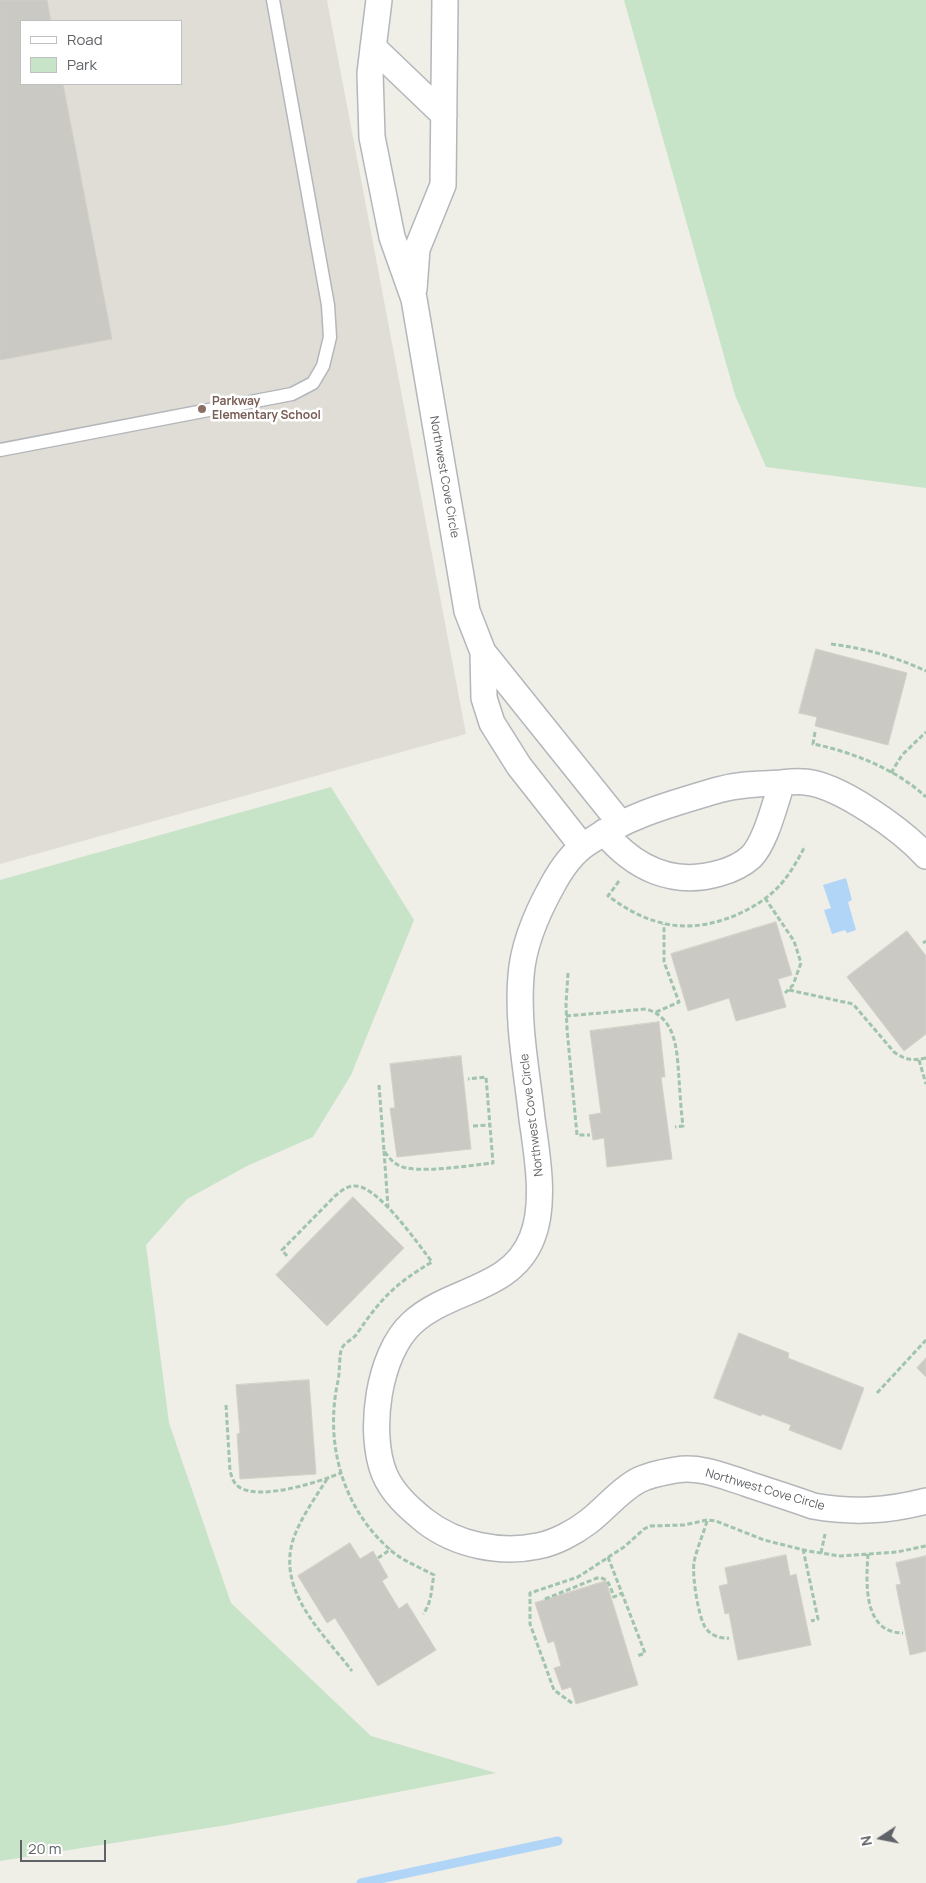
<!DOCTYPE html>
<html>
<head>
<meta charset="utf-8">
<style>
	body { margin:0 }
	#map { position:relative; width:926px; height:1883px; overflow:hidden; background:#efeee7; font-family:Manrope,sans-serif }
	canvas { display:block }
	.legend { position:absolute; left:20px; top:20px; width:162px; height:65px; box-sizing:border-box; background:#fff; border:1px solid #bfc0c2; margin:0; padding:6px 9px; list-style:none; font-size:15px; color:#5f6266 }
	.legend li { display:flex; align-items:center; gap:10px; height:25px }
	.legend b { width:25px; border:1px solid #bfc0c2 }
	.north { position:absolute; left:856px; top:1813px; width:50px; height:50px; -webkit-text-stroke:4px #fff; paint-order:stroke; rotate:259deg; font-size:14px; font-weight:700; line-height:20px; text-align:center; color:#5f6266 }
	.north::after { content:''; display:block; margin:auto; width:18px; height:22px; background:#5f6266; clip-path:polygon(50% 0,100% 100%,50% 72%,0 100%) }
	.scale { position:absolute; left:20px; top:1840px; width:86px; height:22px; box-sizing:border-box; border:2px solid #5f6266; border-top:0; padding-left:6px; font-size:15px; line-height:18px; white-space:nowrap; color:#5f6266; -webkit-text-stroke:4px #fff; paint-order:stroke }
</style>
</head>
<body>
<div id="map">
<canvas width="926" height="1883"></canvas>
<ul class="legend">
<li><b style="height:6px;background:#fff"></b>Road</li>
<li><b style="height:14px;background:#c7e4c8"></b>Park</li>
</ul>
<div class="north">N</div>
<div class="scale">20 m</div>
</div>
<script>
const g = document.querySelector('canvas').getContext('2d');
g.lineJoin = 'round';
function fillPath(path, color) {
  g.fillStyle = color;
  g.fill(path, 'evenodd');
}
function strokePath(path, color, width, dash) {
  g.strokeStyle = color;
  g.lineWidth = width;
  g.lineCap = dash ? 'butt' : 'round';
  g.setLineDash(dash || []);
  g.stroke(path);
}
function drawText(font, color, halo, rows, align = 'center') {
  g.font = font + ' Manrope,sans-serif';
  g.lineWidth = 5;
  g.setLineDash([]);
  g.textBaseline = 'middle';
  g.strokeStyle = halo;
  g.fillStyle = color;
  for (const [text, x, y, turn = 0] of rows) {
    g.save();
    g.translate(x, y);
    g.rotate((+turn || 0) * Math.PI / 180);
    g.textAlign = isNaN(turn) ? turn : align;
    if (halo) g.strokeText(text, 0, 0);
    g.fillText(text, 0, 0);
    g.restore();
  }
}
fillPath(new Path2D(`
	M0,0H327L466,734L0,864ZM21,21H181V84H21Z`), '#dfddd6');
fillPath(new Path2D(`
	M624,0H926V488L766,467L735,395Z
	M331,787L414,920L351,1075L313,1137L247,1166L187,1199L146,1245L169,1423L231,1603L371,1736L496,1773L227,1825L0,1861V880Z`), '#c7e4c8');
fillPath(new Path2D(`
	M846,878L852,900L848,902L856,930L847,933L845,930L832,934L824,910L831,908L823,885Z`), '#b0d5f7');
strokePath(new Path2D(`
	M361,1883L558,1841`), '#b0d5f7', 9);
const building = new Path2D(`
	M0,0H47L51,21H21V84H63L112,339L0,360Z
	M816,649L907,673L888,745L815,726L817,717L799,713Z
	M776,922L792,975L778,979L786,1007L736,1021L729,998L688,1011L671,954Z
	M907,931L926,956V1034L904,1051L847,977Z
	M659,1022L665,1077H661L672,1159L607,1167L604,1138L593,1140L589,1115L601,1113L590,1031Z
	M461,1056L471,1149L397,1157L390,1108H395L390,1064Z
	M353,1197L404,1248L327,1326L276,1275Z
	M739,1333L789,1353L788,1358L864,1388L841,1450L789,1430L791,1425L762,1414L761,1416L714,1398Z
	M926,1358V1377L917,1368Z
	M309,1380L316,1474L240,1479L237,1434L240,1433L236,1385Z
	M350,1543L360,1559L373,1551L388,1577L382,1581L399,1609L407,1603L436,1650L378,1686L335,1618L327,1623L298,1576Z
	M786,1555L790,1576L796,1574L811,1645L738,1660L729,1613L725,1614L719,1586L728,1584L725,1568Z
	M926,1556V1651L910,1655L896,1585L901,1584L896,1563Z
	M606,1581L638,1685L576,1704L571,1687L562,1690L554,1668L561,1666L554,1641L548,1643L535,1603Z`);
fillPath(building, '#cbc9c4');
strokePath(building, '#d3d0c6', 1);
const service = new Path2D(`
	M0,450L292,394L313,383L323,366L330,337L328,305L273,0`);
const minor = new Path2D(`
	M379,0L370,73L372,137L392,237L414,299L467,611L483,652L484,698L492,723L519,766L582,846
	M373,47L444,115
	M414,289L417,249L443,185L445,0
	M483,652L621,824
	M604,832C634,868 673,887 720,873C731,870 742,865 751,857C766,842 775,803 782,783
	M926,856C902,830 840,785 805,782C798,781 789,782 781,783C760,784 740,784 718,790C671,804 628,815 586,844C571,854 560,871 552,886C537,913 523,946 521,976C517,1024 527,1072 532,1119C537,1154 546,1204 532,1238C511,1291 450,1288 412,1323C378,1354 368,1432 384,1473C392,1493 409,1508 425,1521C456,1545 500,1554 538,1546C555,1543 575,1532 588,1522C605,1509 619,1491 637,1481C648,1475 664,1472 676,1470C700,1466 723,1476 745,1483C768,1491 791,1498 813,1506C853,1513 887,1511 926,1501`);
strokePath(service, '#b4b7ba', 15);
strokePath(minor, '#b4b7ba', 28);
strokePath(new Path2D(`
	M831,644C864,648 896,657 926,671
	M815,732L813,744C850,751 898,770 926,797
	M891,773L902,755L926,732
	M619,881L608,896C625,908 641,918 662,923C699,933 744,917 772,893C786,881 797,862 805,846
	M765,898L794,941L801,963L793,985L785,993
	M923,943L926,941
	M568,973L566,1004L567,1029L577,1135H590
	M789,990L853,1004L894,1052C905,1060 913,1061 926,1058
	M656,1012L679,1002L664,962V924
	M566,1016L646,1009C677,1018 677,1052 679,1079C680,1094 681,1110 683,1126L675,1127
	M919,1060L926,1084
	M379,1085L384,1151C388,1156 392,1162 398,1165C415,1175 471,1165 493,1163L486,1077L468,1079
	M473,1126L489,1125
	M384,1151L388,1207
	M287,1256L282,1250L335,1196C341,1191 348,1185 356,1186C379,1187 418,1244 432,1262C394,1284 380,1300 356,1335C352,1340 345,1342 342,1348C339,1352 340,1373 338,1381C324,1444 343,1511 394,1553C406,1562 421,1568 434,1575C431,1589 432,1603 423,1614
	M877,1393L926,1340
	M226,1405L230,1471C232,1477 233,1483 239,1487C260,1501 319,1482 341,1473
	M327,1479C315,1498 300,1519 293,1540C277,1592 323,1633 352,1671
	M707,1521C703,1535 697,1548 694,1562C692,1576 698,1615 705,1627C710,1635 720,1639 729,1638
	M803,1549L818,1619L811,1621
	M821,1553L825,1534
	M868,1554C866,1583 863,1633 903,1633
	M608,1557L645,1653L637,1656
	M378,1558L391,1549
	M545,1599L597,1578C609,1577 610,1587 614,1597L622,1593
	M572,1703L554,1690L530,1624V1593L578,1577L624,1547L644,1529L650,1526L684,1525L707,1520L716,1521L764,1540L808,1551L840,1556L897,1552L926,1546`), '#a0c4ac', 3, [5, 2.5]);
strokePath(service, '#fff', 12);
strokePath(minor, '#fff', 25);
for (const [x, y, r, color] of [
	[202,409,5,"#8d6e63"]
]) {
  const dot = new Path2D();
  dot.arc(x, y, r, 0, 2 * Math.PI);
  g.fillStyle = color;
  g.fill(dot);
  strokePath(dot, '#fff', 2);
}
drawText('bold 12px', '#785e54', '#fff', [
	["Parkway",212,402],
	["Elementary School",212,416]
], 'left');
drawText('12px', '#5f6266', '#fff', [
	["Northwest Cove Circle",444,477,80],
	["Northwest Cove Circle",532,1115,-97],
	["Northwest Cove Circle",765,1490,16]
]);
</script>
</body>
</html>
